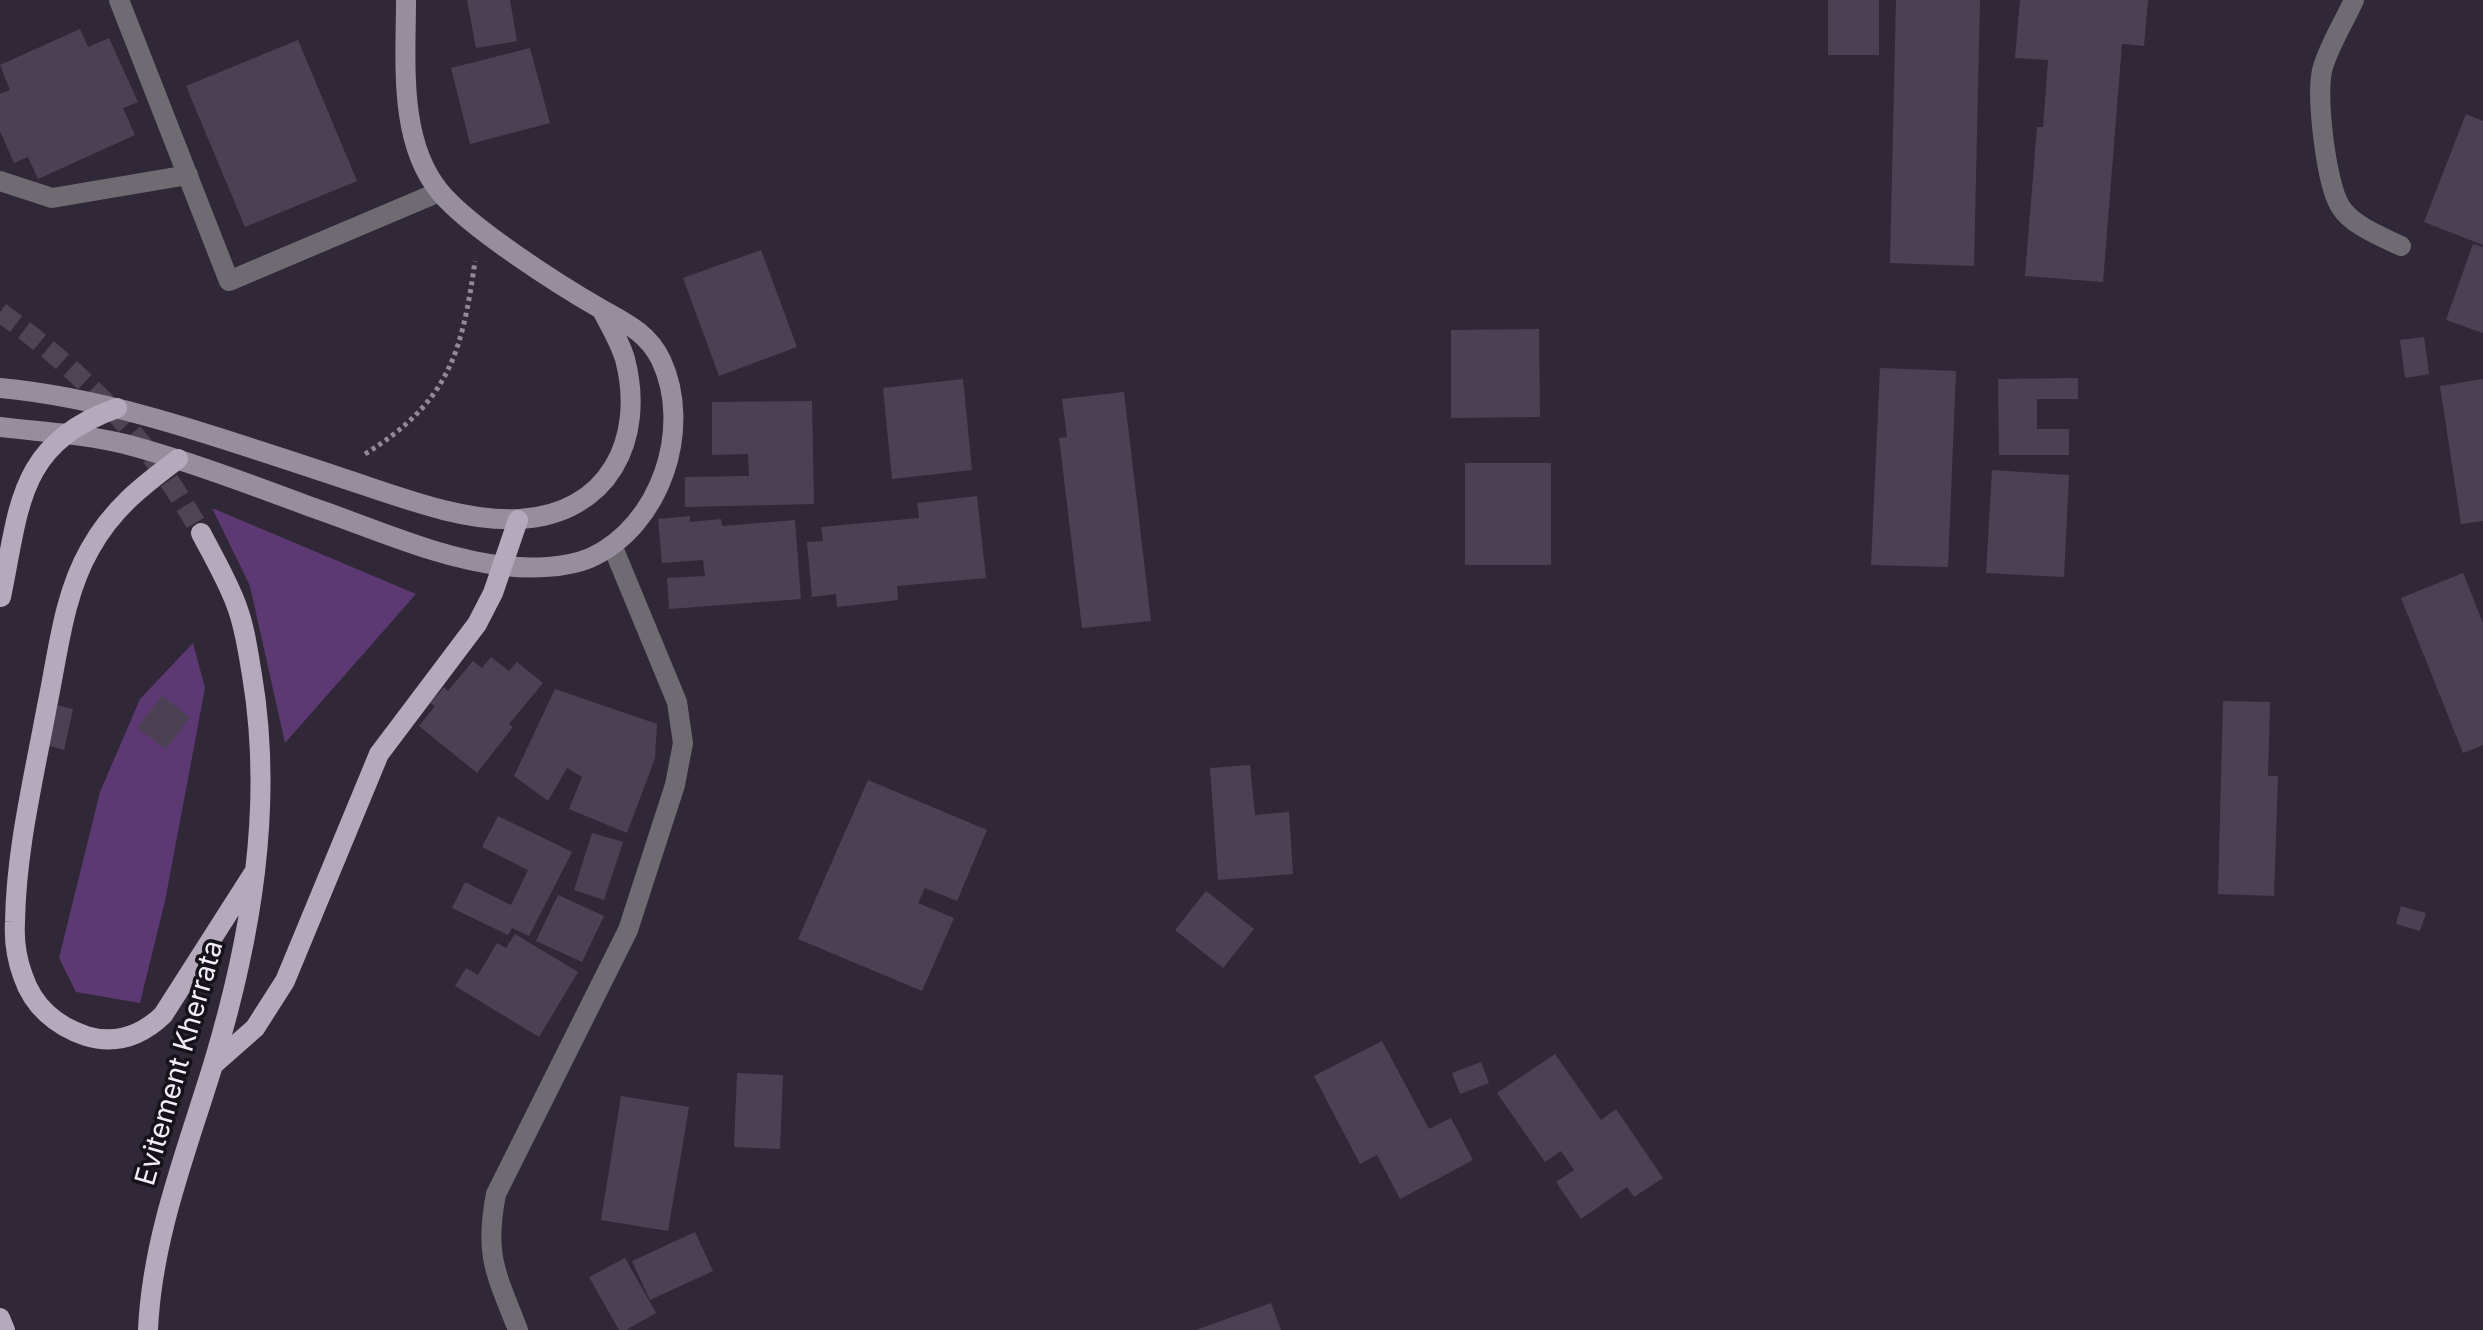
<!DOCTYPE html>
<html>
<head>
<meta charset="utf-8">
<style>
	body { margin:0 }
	canvas { display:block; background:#302737 }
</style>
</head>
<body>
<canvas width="2483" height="1330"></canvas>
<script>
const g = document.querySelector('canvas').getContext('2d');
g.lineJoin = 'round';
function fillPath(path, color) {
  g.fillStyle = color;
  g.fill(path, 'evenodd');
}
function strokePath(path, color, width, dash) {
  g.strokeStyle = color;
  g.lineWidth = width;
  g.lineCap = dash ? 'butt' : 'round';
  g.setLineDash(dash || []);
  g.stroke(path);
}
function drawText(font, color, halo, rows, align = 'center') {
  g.font = font + ' Inter,sans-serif';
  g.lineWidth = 7;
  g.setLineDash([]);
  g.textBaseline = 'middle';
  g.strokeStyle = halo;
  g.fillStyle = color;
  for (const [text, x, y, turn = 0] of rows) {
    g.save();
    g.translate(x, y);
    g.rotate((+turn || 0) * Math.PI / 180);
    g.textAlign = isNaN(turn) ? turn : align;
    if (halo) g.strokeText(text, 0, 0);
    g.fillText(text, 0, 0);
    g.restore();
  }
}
fillPath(new Path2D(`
	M212,508L416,594L285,743L250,586Z
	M193,643L205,688L165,901L140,1003L76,992L59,958L100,792L140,699Z`), '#5c3972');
fillPath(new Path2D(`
	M467,0H510L517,41L476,48Z
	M1828,0H1879V55H1828Z
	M1896,0H1980L1974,266L1890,263Z
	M2020,0H2148L2144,46L2122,44L2103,282L2025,276L2037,127H2043L2048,60L2015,58Z
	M80,29L88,47L109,38L138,102L123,108L135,135L38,179L28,157L14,163L0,131V94L10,90L0,65Z
	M298,40L357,181L245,227L186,86Z
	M530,48L550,123L470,144L451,68Z
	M2466,114L2483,121V245L2424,222Z
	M2473,244L2483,247V333L2446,320Z
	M761,250L797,347L719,376L683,278Z
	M1539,329L1540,417L1451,418V330Z
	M2424,337L2429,374L2405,378L2400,340Z
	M1880,368L1956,371L1948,567L1871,565Z
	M2078,378V399H2037V429H2069V455H1999L1998,379Z
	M963,379L972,470L892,479L883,388Z
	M2483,379V521L2461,524L2440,386Z
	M1124,392L1151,621L1082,628L1059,438L1067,437L1062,399Z
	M812,401L814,504L685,507V477L749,476L748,454L712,455V402Z
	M1465,463H1551V565H1465Z
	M1992,470L2069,475L2064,577L1986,573Z
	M977,496L986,578L897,586L898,600L837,607L836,594L812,597L807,542L823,541L821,527L919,518L917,503Z
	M690,516V522L721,519L722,526L795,520L801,599L669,609L667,578L705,576L703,560L662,563L658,519Z
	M2463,573L2483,623V745L2463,753L2401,598Z
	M491,657L509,671L517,662L543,683L509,724L513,727L477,773L419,726L435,706L430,703L444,687L448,691L473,661L482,668Z
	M555,689L657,724L655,758L627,833L569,809L582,777L567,768L548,801L514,776Z
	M162,696L190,717L166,749L137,728Z
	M2223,701L2270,702L2268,776H2278L2274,896L2218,894Z
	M56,705L73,709L64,750L47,745Z
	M1250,765L1255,815L1289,812L1293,874L1218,880L1210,768Z
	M868,780L987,830L957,901L925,888L918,903L954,918L922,991L798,939Z
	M498,816L572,852L529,936L512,928L508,935L452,908L465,882L511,905L528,870L482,847Z
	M592,833L623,842L604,900L574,890Z
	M1206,891L1254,929L1223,968L1175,930Z
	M558,895L604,916L582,962L536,941Z
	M2401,906L2426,913L2420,931L2396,924Z
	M515,934L578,972L539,1037L455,986L466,968L478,975L497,943L506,948Z
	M1382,1041L1429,1129L1451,1118L1473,1160L1400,1199L1377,1155L1360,1164L1314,1076Z
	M1555,1054L1601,1120L1616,1109L1663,1178L1634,1197L1627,1187L1581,1219L1556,1182L1574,1170L1561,1151L1545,1162L1497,1093Z
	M1481,1062L1489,1083L1460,1094L1452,1073Z
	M737,1073L783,1075L780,1149L734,1147Z
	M621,1096L689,1107L668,1231L601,1220Z
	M695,1232L713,1271L650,1300L632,1261Z
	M625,1258L656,1313L626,1330H619L589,1277Z
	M1271,1303L1281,1330H1196Z`), '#4c4153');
strokePath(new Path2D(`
	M0,312C86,375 149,439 201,533`), '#4d4554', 20, [20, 10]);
strokePath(new Path2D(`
	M365,454C449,402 462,353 475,261`), '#918996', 5, [4, 4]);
strokePath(new Path2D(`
	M119,0L229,281L439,192
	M2354,0C2344,22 2330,44 2323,67C2315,92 2326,183 2340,206C2351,225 2382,237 2401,246
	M0,181L52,198L188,175
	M518,1330C496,1273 484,1256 496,1194L628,930L675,785L683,743L677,702L612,545`), '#706b73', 20);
strokePath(new Path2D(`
	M0,388C117,399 228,441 339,477C392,494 463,523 520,519C608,514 646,440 625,359C620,342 610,326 602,310
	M0,427C41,432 85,434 125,444C189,461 252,485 314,508C375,529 440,559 505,566C531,569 566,568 590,558C661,526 693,428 661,360C648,333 626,323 601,309C559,285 470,228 440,192C398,141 406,62 406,0`), '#968e9c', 20);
strokePath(new Path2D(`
	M178,459C142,486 112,509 90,549C63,596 58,654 47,706C34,777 16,850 15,922C14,939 17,960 23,976C33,1006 56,1026 86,1036C116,1045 141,1036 163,1015L255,871
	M1,597C20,506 17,444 117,408
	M213,1065L255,1028L285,981L379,754L477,624L493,593L518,520
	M0,1318L5,1330
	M148,1330C152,1238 186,1153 213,1065C251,939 274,806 252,675C248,652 245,627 236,604C227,580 213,556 201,533`), '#b4aabb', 20);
drawText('28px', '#f3edf7', '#161219', [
	["Evitement Kherrata",180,1063,-74]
]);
</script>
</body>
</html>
